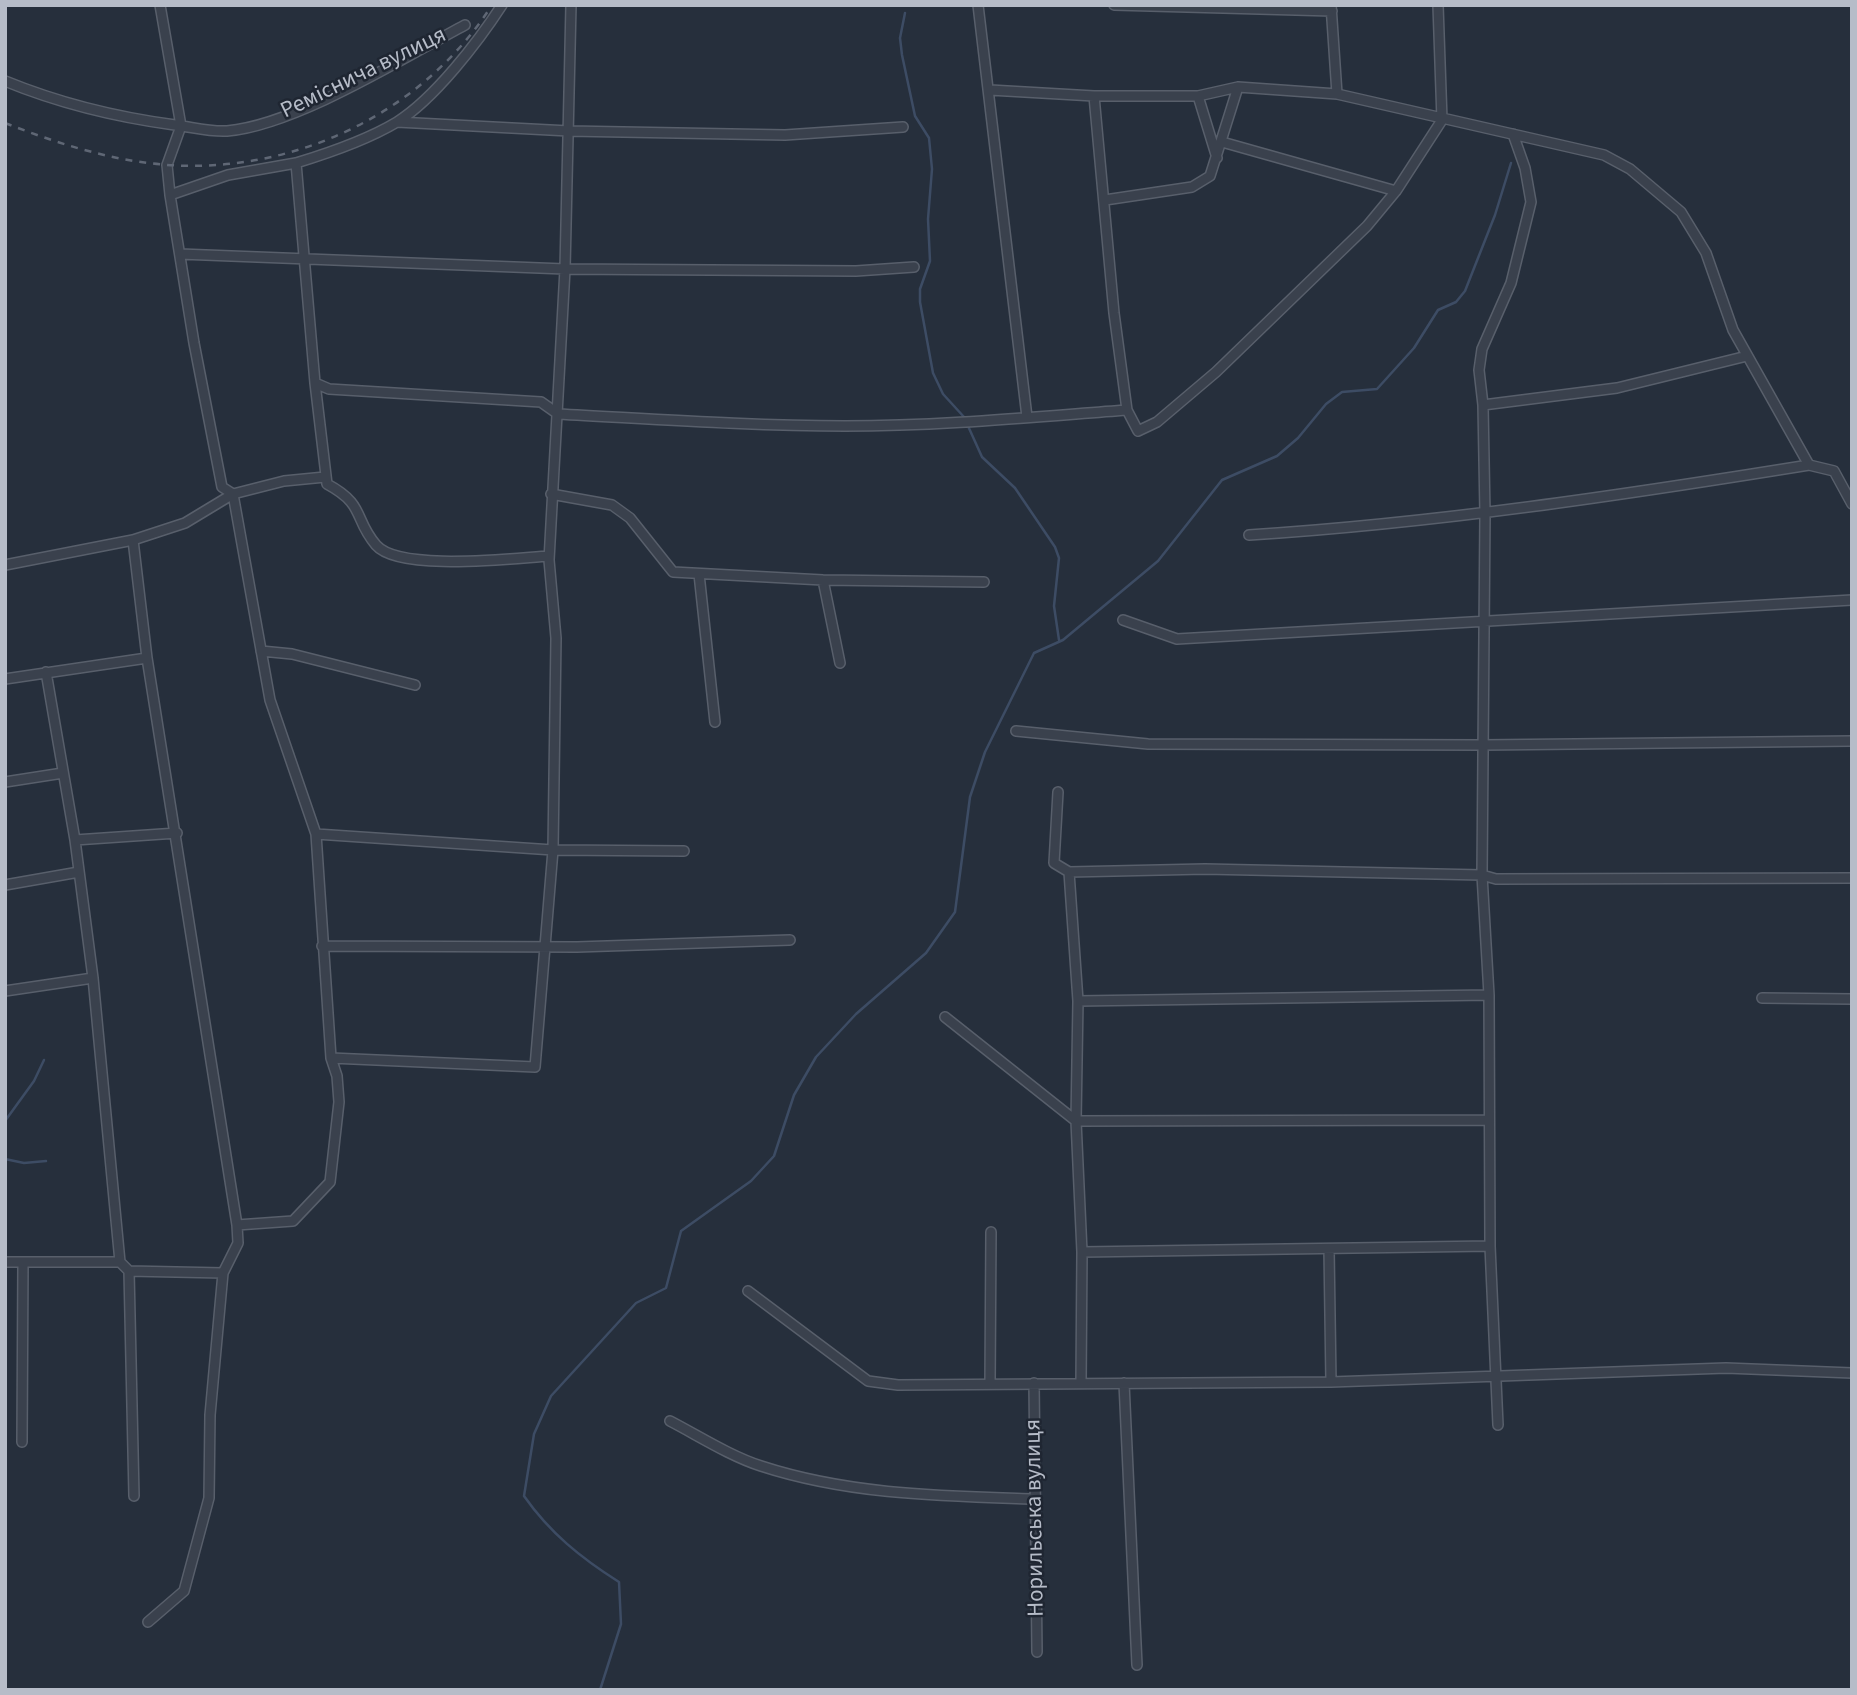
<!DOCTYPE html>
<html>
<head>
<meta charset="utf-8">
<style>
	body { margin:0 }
	#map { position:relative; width:1857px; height:1695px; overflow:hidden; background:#262f3c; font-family:"Source Sans 3",sans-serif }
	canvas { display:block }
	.frame { position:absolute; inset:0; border:7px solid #b6bcc8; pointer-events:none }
</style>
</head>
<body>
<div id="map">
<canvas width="1857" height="1695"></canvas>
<div class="frame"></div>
</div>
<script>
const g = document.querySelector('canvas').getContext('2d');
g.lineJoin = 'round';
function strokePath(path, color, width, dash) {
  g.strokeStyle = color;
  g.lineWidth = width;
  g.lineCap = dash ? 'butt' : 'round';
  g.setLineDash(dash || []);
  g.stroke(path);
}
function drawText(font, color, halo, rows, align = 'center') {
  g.font = font + ' "Source Sans 3",sans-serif';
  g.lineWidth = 5;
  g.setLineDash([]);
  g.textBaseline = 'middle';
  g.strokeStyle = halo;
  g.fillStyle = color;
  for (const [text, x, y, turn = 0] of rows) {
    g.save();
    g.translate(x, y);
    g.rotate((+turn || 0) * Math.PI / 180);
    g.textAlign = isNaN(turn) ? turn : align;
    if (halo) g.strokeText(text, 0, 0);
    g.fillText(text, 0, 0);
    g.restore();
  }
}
strokePath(new Path2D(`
	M905,13L900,38L902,55L915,116L929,138L932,169L928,219L930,261L920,289V302L933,373L943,394L964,417
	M968,426L982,457L1015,488L1055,547L1059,558L1054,606L1059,640
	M5,1121L34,1081L44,1060
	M5,1159L24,1163L46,1161
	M600,1690L621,1624L619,1582C581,1558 550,1533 524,1496L534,1434L551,1396L636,1303L666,1288L681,1231L751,1181L774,1156L794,1095L816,1057L856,1014L926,953L955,912L970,797L985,752L1034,653L1063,640L1158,561L1222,480L1277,456L1298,438L1326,404L1342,392L1377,389L1414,348L1438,310L1456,302L1465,291L1495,215L1511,163`), '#3d4c64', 2.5);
const minor = new Path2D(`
	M160,5L181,126L167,165L170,195L194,343L222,487L233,494L270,700L316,834L331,1058L337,1076L339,1102L330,1182L293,1221L237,1225L147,658L133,540L185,523L233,494L284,481L325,477
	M502,5C478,42 434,99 397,122C367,140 329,153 296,163L315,383L329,389L541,402L558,414C654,419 750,426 845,426C939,426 1033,417 1127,410
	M978,5L1027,417
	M1114,5L1332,11
	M1331,5L1337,94
	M5,81C61,104 115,117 175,125C192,127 209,132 227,131C296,125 403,58 465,25
	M990,90L1094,96H1198L1238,87L1337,94L1604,155L1630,169L1681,212L1706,253L1733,330L1809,465L1834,471L1852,504
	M1094,96L1114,313L1127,410L1138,431L1157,422L1216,372L1367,226L1396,191L1442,120L1438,5
	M1198,96L1217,158
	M397,122L569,131L785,135L903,127
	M1222,142L1396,191
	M170,195L228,175L296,163
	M1105,200L1192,187L1210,176L1238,87
	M180,254L565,269L856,271L914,267
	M315,383L327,484C366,505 353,518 376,545C399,572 514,558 549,556
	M1483,405L1617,388L1747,356
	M551,494L612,505L630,518L673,572L823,580L984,582
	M1249,535C1437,523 1623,495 1809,465
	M5,565L133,540
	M699,574L715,722
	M823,580L840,663
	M1123,620L1177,639L1852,600
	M261,651L292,654L415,685
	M46,672L75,840L93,978L120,1262
	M5,679L147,658
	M1016,731L1148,744L1483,745L1852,741
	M5,782L63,773
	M1058,792L1054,863L1069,872L1205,869L1482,875L1496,879L1852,878
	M316,834L553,850L684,851
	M75,840L177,833
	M1069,872L1078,1001L1076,1121L1082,1252L1081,1383
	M5,885L79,872
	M322,946L577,947L790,940
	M5,991L93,978
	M1762,998L1852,999
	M1078,1001L1489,995
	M945,1017L1076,1121L1489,1120
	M331,1058L535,1067L553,850L556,638L549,560L565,269L571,5
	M1329,1249L1331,1382
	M1082,1252L1490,1246
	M5,1262H120L129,1271L223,1273
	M129,1271L134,1496
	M748,1291L868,1381L898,1385L1331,1382L1726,1368L1852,1373
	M1034,1383L1037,1652
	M1124,1383L1137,1665
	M990,1384L991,1232
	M670,1421C699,1436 730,1456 761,1466C850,1495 942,1496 1035,1499
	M1498,1425L1490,1246L1489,995L1482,875L1485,514L1483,405L1479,370L1482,349L1511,283L1531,202L1525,168L1513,134
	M22,1442L23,1262
	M148,1622L184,1591L209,1498L210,1415L223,1273L238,1243L237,1225`);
strokePath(minor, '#585f6b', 12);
strokePath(minor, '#3a414d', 9);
strokePath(new Path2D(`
	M5,123C51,141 100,157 148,163C281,180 419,119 492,5`), '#5f6775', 2.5, [7, 7]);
drawText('23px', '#b6bcc8', '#1f2632', [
	["Реміснича вулиця",364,74,-26],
	["Норильська вулиця",1036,1518,-91]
]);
</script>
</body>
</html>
